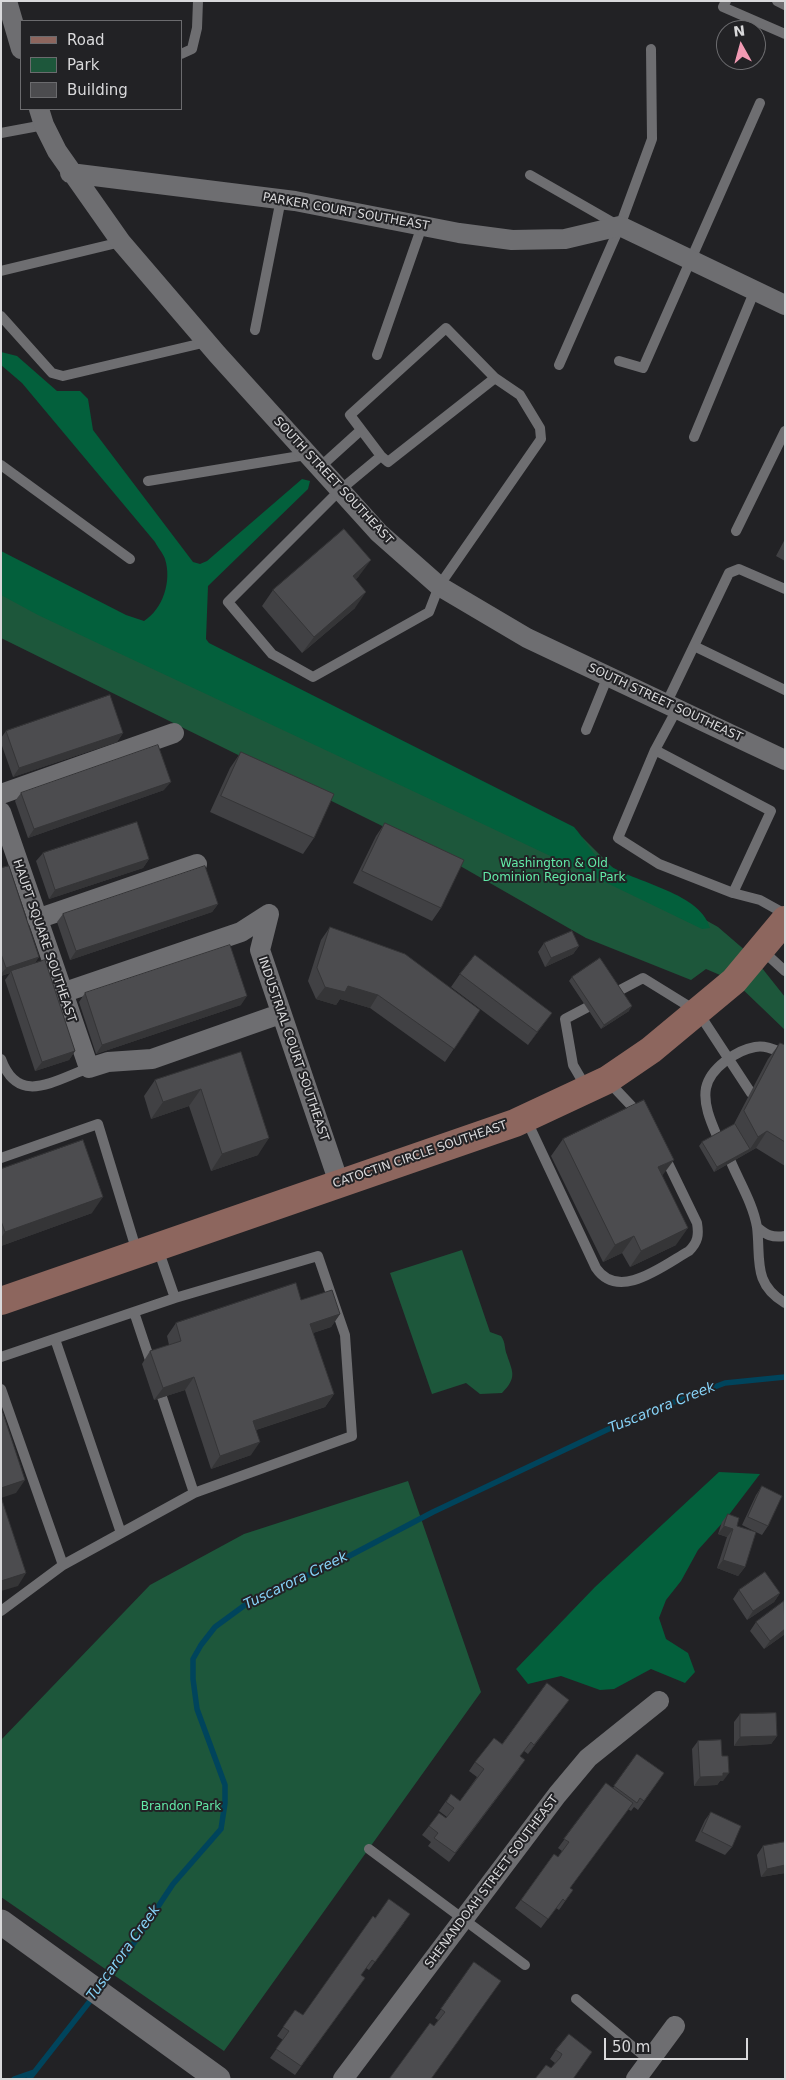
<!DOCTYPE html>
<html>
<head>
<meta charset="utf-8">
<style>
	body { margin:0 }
	#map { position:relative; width:786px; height:2080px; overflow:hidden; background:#222225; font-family:"DejaVu Sans",sans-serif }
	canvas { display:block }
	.frame { position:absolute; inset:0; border:2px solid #d9d9db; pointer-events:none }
	.legend { position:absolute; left:20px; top:20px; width:162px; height:90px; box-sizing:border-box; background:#222225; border:1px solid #6b6b6e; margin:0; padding:6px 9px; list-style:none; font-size:15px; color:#d9d9db }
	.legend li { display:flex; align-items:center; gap:10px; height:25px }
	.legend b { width:25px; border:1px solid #6b6b6e }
	.north { position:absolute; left:716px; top:20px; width:50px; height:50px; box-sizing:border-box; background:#222225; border:1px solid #6b6b6e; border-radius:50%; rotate:353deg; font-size:14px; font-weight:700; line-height:20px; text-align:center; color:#d9d9db }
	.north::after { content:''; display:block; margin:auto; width:18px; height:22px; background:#f19ab3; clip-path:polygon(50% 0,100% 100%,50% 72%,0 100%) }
	.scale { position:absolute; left:604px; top:2038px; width:144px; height:22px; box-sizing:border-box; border:2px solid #d9d9db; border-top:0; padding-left:6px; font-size:15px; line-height:18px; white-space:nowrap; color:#d9d9db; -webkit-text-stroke:4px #222225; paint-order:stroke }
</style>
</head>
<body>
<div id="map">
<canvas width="786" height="2080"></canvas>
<div class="frame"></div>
<ul class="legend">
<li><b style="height:6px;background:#8d665e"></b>Road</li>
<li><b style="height:14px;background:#1d573b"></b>Park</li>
<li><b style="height:14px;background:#4c4c4f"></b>Building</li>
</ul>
<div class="north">N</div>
<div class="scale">50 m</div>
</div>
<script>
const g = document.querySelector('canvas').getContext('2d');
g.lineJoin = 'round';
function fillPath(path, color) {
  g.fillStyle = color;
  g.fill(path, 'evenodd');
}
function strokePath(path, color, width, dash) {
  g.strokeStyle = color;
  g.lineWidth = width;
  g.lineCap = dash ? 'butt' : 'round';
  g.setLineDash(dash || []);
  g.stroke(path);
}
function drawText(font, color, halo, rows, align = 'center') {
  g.font = font + ' "DejaVu Sans",sans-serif';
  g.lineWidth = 4;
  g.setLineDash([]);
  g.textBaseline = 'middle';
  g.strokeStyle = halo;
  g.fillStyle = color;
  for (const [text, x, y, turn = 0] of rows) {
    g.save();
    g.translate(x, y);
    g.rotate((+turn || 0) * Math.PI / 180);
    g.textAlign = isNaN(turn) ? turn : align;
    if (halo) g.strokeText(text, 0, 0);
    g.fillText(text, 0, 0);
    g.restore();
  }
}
fillPath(new Path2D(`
	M1,561L582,837L613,868L718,927L754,958L785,997V1030L734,981L706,969L691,980L586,938L441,855L1,638Z
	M462,1250L490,1332L501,1336C506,1343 504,1348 507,1355C512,1371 518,1377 502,1393L480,1394L466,1383L432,1394L390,1273Z
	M408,1481L481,1692L224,2051L1,1897V1740L150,1585L244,1534Z`), '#1d573b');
fillPath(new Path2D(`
	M1,352L17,356L57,391H80L88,399L93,430L193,562L200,564L207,561L302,479L310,481L308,489L208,586L206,639L209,643L574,827C583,837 591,852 601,860C630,883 699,890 710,928L702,929C482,822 260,720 38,615L1,595V551L126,615L144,621C163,609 172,581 165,559C163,553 158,548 155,542L22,383L1,365Z
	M719,1472L760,1474L725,1520L698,1550L681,1581L666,1600L659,1618L666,1639L688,1653L695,1672L685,1683L651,1669L614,1689L600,1690L561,1676L528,1684L516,1669L595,1587Z`), '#03603c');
strokePath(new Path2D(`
	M101,1987L126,1955L173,1884L221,1829L225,1803V1785L197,1709L193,1679V1659L201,1645L215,1627L245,1605L282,1586L332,1565L433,1512L634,1417L725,1383L785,1377
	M14,2079L34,2072
	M29,2079L94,1996`), '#00445c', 5.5);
strokePath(new Path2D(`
	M726,1L723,7L785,34
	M777,1L785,5
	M181,54L192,49L197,28L198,1
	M1,133L44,125
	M530,175L619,226
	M1,271L121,242
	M1,316L52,373L63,376L207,342
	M255,330L281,199
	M377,355L422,226
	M619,361L643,368L760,103
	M559,365L620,226L652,139L651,49
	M694,437L755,290
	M381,456L339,491L228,602L272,654L313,677L429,612L439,586L541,439L540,428L520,395L495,378L446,328L350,415L381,456L388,462L495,378
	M1,465L130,559
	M319,468L361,430
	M148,481L306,455
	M736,531L785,431
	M694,646L785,690
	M666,704L729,573L739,569L785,589
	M677,709L655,750L771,811L733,893L760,900L785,914
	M586,730L608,676
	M655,750L618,838L659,864L733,893
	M762,950L785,971
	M1,1059C18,1106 53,1081 89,1068
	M607,1080L640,1115
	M587,1089L573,1065L565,1019L643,978L698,1012L751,1093
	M526,1119L596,1268C619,1302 664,1265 689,1251C698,1242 699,1235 697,1223L664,1155
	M717,1136C711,1122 703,1104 706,1088C710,1068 737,1050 755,1047C766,1045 775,1050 785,1054
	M1,1158L98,1124L137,1252
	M731,1162C740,1183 753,1204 757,1227C761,1259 752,1283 785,1303
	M757,1227C766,1235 772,1238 785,1236
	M134,1312L152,1366
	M55,1339L121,1533
	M1,1357L175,1298L158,1249
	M158,1385L194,1493
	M1,1389L63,1565L1,1611
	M63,1565L194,1493L352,1436L345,1335L318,1256L175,1298
	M369,1849L525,1965
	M576,1999L650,2061`), '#6e6e71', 10);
strokePath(new Path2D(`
	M7,1L21,49
	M39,109L44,125L57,151L121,242L217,354L379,533L439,586L527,638L785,760
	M70,173L295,201L459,233L512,240L565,239L620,226L785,305
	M1,794L174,733
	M1,812L89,1068L108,1062L152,1059L280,1014
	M269,914L260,950L339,1183
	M37,919L197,864
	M62,993L241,932L269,914
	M343,2079L557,1795L588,1758L659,1701
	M636,2079L675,2026`), '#6e6e71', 20);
strokePath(new Path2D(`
	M1,1922L218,2079`), '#6e6e71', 25);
strokePath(new Path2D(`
	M1,1301L515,1123L607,1080L651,1050L734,981L785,920`), '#8d665e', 28);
fillPath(new Path2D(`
	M785,539V561L776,556Z
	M359,576L356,579L355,608L302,653L262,606L273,590Z
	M6,731L123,733L117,742L13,777L1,743V738Z
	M241,752L314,838L303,854L210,812L230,768Z
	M164,790L28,838L15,801L21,793Z
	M385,823L441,908L432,921L353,883L376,836Z
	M43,853L149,859L143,868L49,899L36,861Z
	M1,868L39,957L34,964L75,1051L69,1060L35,1071L5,980L10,973L1,976Z
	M218,904L212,912L70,960L57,922L63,914Z
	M330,927L480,1010L445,1062L370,1008L340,999L336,1005L316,999L308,981L321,940Z
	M544,943L579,946L573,954L545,967L538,952Z
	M460,974L543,1025L528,1045L451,987Z
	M572,977L629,1011L601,1029L569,981Z
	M85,993L241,1005L96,1054L79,1002Z
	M780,1043L785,1045V1166L756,1148L714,1172L699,1146L702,1142L734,1124L768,1059Z
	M241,1052L258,1155L211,1171L189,1106L151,1119L144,1096L155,1080Z
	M563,1139L662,1176L676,1245L630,1267L622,1253L603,1262L551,1156Z
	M1,1169L92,1213L1,1246Z
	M301,1300L340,1314L331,1327L313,1333L334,1394L325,1407L256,1430L251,1455L211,1469L185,1390L154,1400L142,1364L150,1351L169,1345L167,1336L176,1323Z
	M762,1486L768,1526L762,1535L742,1525L756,1495Z
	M728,1514L745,1567L738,1576L717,1568L727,1537L718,1534L722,1522Z
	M739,1590L780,1593L774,1602L747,1620L733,1599Z
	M785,1602V1634L764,1649L750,1631L756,1622Z
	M569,1700L528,1754L524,1751L520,1756L519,1769L449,1862L428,1846L431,1842L422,1835L429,1826L446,1818L447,1817L439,1811L451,1794L460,1801L477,1777L469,1771L475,1762Z
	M740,1714L777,1736L771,1744L734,1746V1722Z
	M698,1741L723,1781H720L717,1785L694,1786L692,1749Z
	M637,1754L664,1773L638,1810L634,1807L631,1811L628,1809L570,1888L573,1890L559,1910L556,1908L541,1928L515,1908L554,1854L558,1857L562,1851L558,1848L606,1783L613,1788Z
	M711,1812L732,1847L725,1855L695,1841L705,1820Z
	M785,1842V1873L761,1877L757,1855L763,1846Z
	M375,1918L404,1923L369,1970L366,1968L361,1975L365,1978L295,2075L270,2058L283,2040L277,2036L295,2010L303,2015Z
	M474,1962L501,1981L434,2026L438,2020L435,2018Z
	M556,2050L592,2052L551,2068L555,2063L550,2059Z`), '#414144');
fillPath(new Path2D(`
	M371,560L359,576L341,592L353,576Z
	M366,592L355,608L302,653L314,637Z
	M123,733L117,742L13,777L19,768Z
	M171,782L164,790L28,838L34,829Z
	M149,859L143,868L49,899L55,890Z
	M218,904L212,912L70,960L76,951Z
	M579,946L573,954L545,967L551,958Z
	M39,957L33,965L11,971L10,973L1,976V974L6,968Z
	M348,986L378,995L370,1008L340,999L336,1005L316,999L325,987Z
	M247,996L241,1005L96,1054L102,1045Z
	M632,1006L629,1011L601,1029L604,1025Z
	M552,1013L528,1045L537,1032Z
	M75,1051L69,1060L35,1071L42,1062Z
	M201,1089L189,1106L151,1119L163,1102Z
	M767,1131L756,1148L714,1172L717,1167L750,1149L758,1137Z
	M269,1138L258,1155L211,1171L222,1154Z
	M674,1160L662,1176L658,1167Z
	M103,1197L92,1213L1,1246V1238L5,1232Z
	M688,1228L676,1245L630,1267L641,1251Z
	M634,1236L622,1253L603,1262L615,1245Z
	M340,1314L331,1327L301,1337L310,1324Z
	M194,1377L185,1390L154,1400L163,1388Z
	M334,1394L325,1407L244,1434L253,1421Z
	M260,1442L251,1455L211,1469L220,1456Z
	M25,1480L16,1493L1,1498V1488Z
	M724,1526L733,1529L727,1537L718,1534Z
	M723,1560L745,1567L738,1576L717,1568Z
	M26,1573L18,1586L1,1591V1581Z
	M780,1593L774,1602L747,1620L753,1611Z
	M785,1629V1634L764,1649L770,1641Z
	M569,1700L563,1708L528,1754L534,1745Z
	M777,1736L771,1744L734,1746L740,1737Z
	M723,1773H729L723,1781H720L717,1785L694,1786L700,1777Z
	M785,1865V1873L761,1877L767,1869Z`), '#353537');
const building = new Path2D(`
	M344,529L371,560L353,576L366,592L314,637L273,590Z
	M110,695L123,733L19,768L6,731Z
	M158,745L171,782L34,829L21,793Z
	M241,752L334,794L314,838L221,796Z
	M137,822L149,859L55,890L43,853Z
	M385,823L464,860L441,908L362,871Z
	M9,866L39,957L6,968L1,954V868Z
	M205,866L218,904L76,951L63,914Z
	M330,927L405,954L480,1010L454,1049L378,995L348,986L345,992L325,987L317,968Z
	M572,931L579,946L551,958L544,943Z
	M230,945L247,996L102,1045L85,993Z
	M475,955L552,1013L537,1032L460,974Z
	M600,958L632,1006L604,1025L572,977Z
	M45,960L75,1051L42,1062L11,971Z
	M780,1043L785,1045V1142L767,1131L758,1137L744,1111Z
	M241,1052L269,1138L222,1154L201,1089L163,1102L155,1080Z
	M644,1100L674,1160L658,1167L688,1228L641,1251L634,1236L615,1245L563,1139Z
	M735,1124L750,1149L717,1167L702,1142Z
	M83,1140L103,1197L5,1232L1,1221V1169Z
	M296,1283L301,1300L332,1290L340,1314L310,1324L334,1394L253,1421L260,1442L220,1456L194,1377L163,1388L150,1351L181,1341L176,1323Z
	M1,1407L25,1480L1,1488Z
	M762,1486L782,1496L768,1526L748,1517Z
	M1,1497L26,1573L1,1581Z
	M728,1514L739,1518L737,1526L756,1532L745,1567L723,1560L733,1529L724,1526Z
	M765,1572L780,1593L753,1611L739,1590Z
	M784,1601L785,1629L770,1641L756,1622Z
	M547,1683L569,1700L534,1745L531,1742L520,1756L525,1760L455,1853L434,1838L438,1833L429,1826L439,1813L446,1818L454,1808L446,1802L451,1794L460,1801L484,1769L475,1762L494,1738L502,1744Z
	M776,1713L777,1736L740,1737V1714Z
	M721,1740L722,1756H728L729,1773H723V1776L700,1777L698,1741Z
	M637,1754L664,1773L644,1801L640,1798L637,1803L614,1786Z
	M606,1783L633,1803L570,1888L573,1890L565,1901L563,1899L548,1919L521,1900L554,1854L558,1857L569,1842L564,1839Z
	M711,1812L741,1826L732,1847L702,1832Z
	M785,1842V1865L767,1869L763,1846Z
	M389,1899L410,1914L375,1962L372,1960L361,1975L365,1978L301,2066L276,2049L289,2031L283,2027L295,2010L303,2015L373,1916L375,1918Z
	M474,1962L501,1981L431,2079H389L430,2023L434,2026L445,2012L441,2009Z
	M569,2034L592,2052L573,2079H535L546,2065L551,2068L560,2058L562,2054L556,2050Z`);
fillPath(building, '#4c4c4f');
strokePath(building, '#353537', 1);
drawText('12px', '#d9d9db', '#222225', [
	["PARKER COURT SOUTHEAST",346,212,10],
	["SOUTH STREET SOUTHEAST",333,481,47],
	["SOUTH STREET SOUTHEAST",665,703,25],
	["HAUPT SQUARE SOUTHEAST",44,941,71],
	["INDUSTRIAL COURT SOUTHEAST",293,1049,71],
	["CATOCTIN CIRCLE SOUTHEAST",420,1155,-19],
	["SHENANDOAH STREET SOUTHEAST",492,1882,-53]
]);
drawText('12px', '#62eaa8', '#222225', [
	["Washington & Old",554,864],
	["Dominion Regional Park",554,878],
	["Brandon Park",181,1807]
]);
drawText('italic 14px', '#87d3f8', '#222225', [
	["Tuscarora Creek",662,1408,-22],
	["Tuscarora Creek",296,1581,-26],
	["Tuscarora Creek",124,1953,-54]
]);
</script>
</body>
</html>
